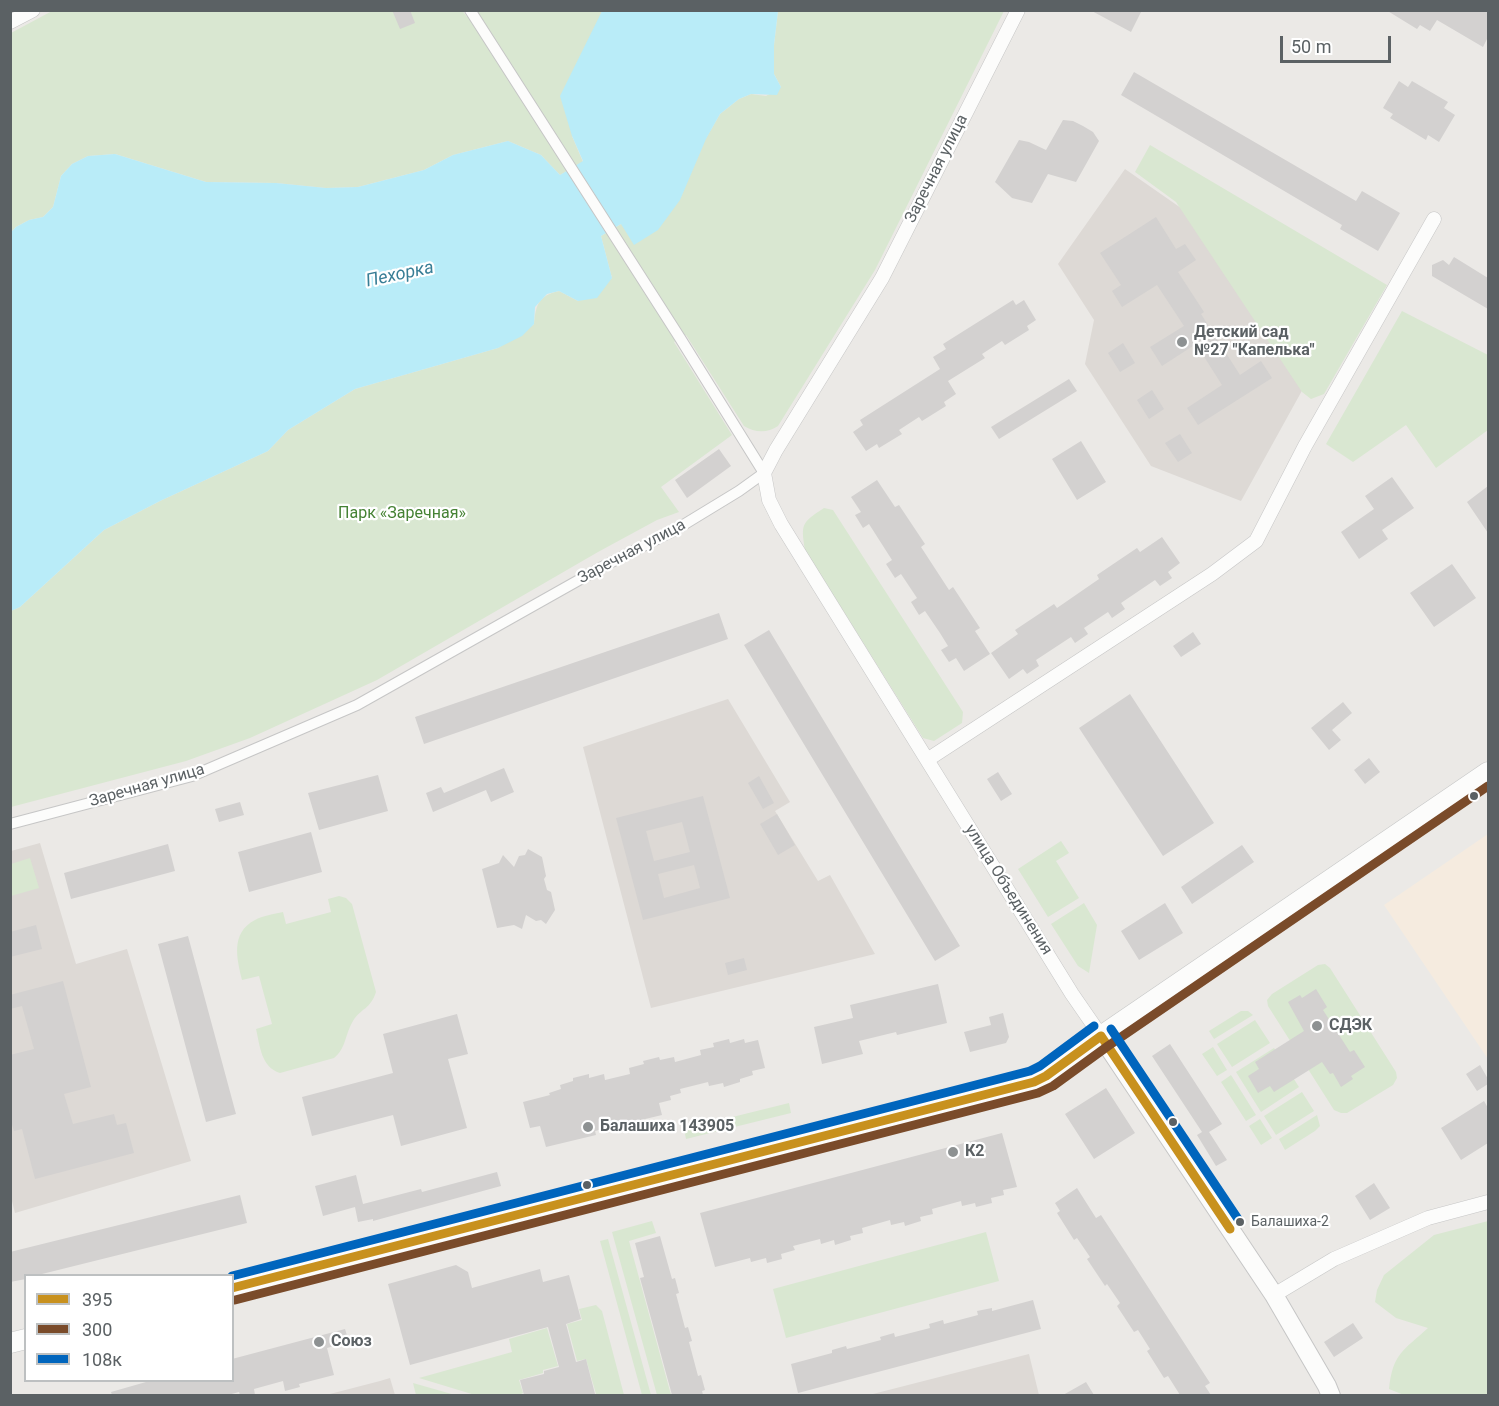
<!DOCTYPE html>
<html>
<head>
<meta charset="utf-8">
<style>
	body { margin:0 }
	#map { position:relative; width:1499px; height:1406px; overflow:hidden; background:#ebe9e6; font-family:Roboto,sans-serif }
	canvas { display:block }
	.frame { position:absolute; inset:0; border:12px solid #5b6164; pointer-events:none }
	.legend { position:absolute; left:24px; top:1274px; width:210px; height:108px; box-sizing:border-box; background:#fff; border:2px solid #bdc0c1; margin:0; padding:8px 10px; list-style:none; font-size:18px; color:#5b6164 }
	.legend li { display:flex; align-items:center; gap:12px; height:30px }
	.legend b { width:30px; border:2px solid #bdc0c1 }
	.scale { position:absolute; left:1280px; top:36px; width:111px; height:27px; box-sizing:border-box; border:3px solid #5b6164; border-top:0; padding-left:8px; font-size:18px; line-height:21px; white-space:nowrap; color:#5b6164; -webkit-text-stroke:4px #fff; paint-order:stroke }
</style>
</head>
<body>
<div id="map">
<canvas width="1499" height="1406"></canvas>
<div class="frame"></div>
<ul class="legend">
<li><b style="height:8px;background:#c8911e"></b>395</li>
<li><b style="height:8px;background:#7a4b2a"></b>300</li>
<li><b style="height:8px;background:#0065bd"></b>108к</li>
</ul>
<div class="scale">50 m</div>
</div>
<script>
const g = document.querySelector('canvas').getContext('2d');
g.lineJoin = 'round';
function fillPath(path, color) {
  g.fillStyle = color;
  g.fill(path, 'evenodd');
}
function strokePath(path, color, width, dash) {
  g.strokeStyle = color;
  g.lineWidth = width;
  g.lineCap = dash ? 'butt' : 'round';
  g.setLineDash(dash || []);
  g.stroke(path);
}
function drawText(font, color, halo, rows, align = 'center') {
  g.font = font + ' Roboto,sans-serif';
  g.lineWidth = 4.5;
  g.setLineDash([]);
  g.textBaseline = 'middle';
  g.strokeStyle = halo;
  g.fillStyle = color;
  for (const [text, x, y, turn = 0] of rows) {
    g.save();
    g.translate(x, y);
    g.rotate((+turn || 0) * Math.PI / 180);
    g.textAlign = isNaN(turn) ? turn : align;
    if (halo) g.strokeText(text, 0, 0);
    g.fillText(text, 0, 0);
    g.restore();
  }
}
fillPath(new Path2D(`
	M1488,834V1059L1384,905Z`), '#f5ebdf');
fillPath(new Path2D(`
	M1125,169L1191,215L1304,387L1241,501L1151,466L1085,364L1094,320L1058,264Z
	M728,699L790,802L775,811L818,881L830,875L875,954L651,1008L583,747Z
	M40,843L76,964L127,949L191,1161L15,1213L11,1197V851Z
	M1029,1354L1039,1395H869Z
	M390,1378L395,1395H326L380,1381Z`), '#ddd9d5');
fillPath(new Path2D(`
	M462,10L467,17L476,10L602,11L572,136L583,162L560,175L541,155L508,141L453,155L424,170L358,187L326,188L276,183L206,182L115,154L88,156L72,164L61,176L53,207L43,217L29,220L16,227L11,232V33L52,11Z
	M778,11H1004L875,270L778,426C768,433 755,433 744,426L686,335L674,342L732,435L661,487L679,512L657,520L598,552L377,680L250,738L186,761L11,807V611L20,607L104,530L160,501L268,451L288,430L355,389L498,348L534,324C536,305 538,296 559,291L578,301L612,278L601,236L621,224L706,138L720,114L739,99L751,94L766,96L781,87L774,74V45Z
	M1150,145L1387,285L1324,394L1311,399L1302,392L1176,202L1135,172Z
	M1402,311L1488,355V430L1436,468L1406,425L1353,462L1326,444Z
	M824,508L833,510L963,712L962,723L934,741L923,738L805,550C801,524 801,523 824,508Z
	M1061,841L1069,853L1056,861L1079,898L1048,917L1018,869Z
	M30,858L39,888L11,896V864Z
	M339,896L346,898L352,904L376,992C370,1010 361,1008 353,1021C345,1034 346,1049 334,1058L280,1073C261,1067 260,1046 256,1029L272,1024L259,976L242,980C237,959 230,933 255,920C262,916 274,914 283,912L286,924L331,912L328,899Z
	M1084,903L1097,925L1089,973L1078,966L1051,924Z
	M1325,964L1330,968L1396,1072L1397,1078L1393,1085L1347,1113H1341L1334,1110L1268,1006L1267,1000L1272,994L1318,965Z
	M1241,1011H1248L1253,1015L1214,1039L1209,1031Z
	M1255,1020L1270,1043L1232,1067L1217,1044Z
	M1213,1047L1227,1070L1217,1076L1202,1054Z
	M1274,1048L1299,1087L1261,1112L1236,1072Z
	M1231,1075L1256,1115L1246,1121L1221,1082Z
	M1302,1092L1314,1111L1276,1135L1264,1116Z
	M789,1103L791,1113L686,1139L684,1129Z
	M1317,1115L1320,1126L1315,1131L1285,1150L1279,1139Z
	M1260,1119L1272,1138L1261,1145L1249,1126Z
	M652,1221L656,1233L629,1241L671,1395H657L612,1232Z
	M1488,1221V1395H1404L1389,1389C1393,1353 1403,1351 1428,1328L1396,1318L1375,1302L1377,1290L1384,1275L1434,1235Z
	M986,1232L999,1281L786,1338L773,1289Z
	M608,1239L651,1395H642L600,1241Z
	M596,1305L602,1311L624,1395H592L596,1394L586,1359L577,1361L567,1324L582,1320L579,1309Z
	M547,1328L558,1366L543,1370V1373L519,1380L523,1393L519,1395H475L419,1378L512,1352L509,1339Z
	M413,1383L455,1395H416Z`), '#d9e7d1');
fillPath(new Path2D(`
	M602,11H778L774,45V74L781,87L777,95L751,94L739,99L720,114L706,139L680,200L658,230L634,245L621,224L601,236L612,278L597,298L578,301L559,291L547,294L535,307L534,324L522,336L498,348L355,389L288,430L268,451L160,501L104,530L20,607L11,611V232L16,227L29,220L43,217L53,207L61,176L72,164L88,156L115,154L206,182L276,183L326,188L358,187L424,170L453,155L508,141L541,155L560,175L583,161L572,136L560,96Z`), '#b9ecf8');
fillPath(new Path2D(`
	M392,10H410L415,23L400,29Z
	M1090,10H1142L1131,32Z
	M1386,10H1488V37L1483,47L1437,20L1430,31L1420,25L1417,29Z
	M1134,72L1356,201L1362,191L1400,213L1378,251L1340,229L1342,225L1121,95Z
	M1399,81L1408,87L1412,81L1448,102L1444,108L1455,115L1439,142L1428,135L1426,140L1390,118L1393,114L1383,108Z
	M1063,120L1073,121L1083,126L1093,132L1099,141L1076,182L1048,174L1032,203L1012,198L995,182L1019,140L1029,142L1046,150Z
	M1156,217L1176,249L1185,244L1196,260L1178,272L1204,312L1201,314L1240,375L1261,361L1272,378L1198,425L1187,408L1222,385L1196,344L1162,366L1150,347L1184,326L1157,285L1122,307L1112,291L1121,285L1100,253Z
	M1454,257L1488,278V309L1432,276V265L1443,260L1449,265Z
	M1013,300L1016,305L1024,300L1036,320L1027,326L1029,330L1005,345L1002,341L982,354L985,358L948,381L956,394L944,402L946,406L922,421L919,417L899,430L902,434L879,448L877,444L866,451L853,432L863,425L860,420L940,369L933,357L946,349L943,344Z
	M1123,343L1135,363L1120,372L1108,353Z
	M1069,379L1077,391L999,439L991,427Z
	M1152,390L1164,409L1149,419L1137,400Z
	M1180,434L1192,453L1178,462L1165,443Z
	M1081,441L1106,482L1077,500L1052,459Z
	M719,449L731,466L687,498L675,480Z
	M1392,477L1414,508L1382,530L1388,539L1359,559L1341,532L1374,509L1365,496Z
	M877,480L895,507L899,505L925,544L921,547L949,590L953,587L980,628L975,631L990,654L964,671L956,658L949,662L941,650L948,646L940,633L925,611L919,615L911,602L917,598L901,574L895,578L886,564L892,560L869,524L863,528L855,515L861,512L851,497Z
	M1488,486V533L1467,502Z
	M1162,537L1180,563L1168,572L1172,578L1160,586L1155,580L1121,603L1125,609L1112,618L1108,612L1084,628L1088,634L1075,643L1071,637L1036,660L1039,666L1027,674L1023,669L1009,679L991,653L1018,634L1015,630L1054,604L1057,608L1099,579L1097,575L1137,548L1140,552Z
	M1452,564L1476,598L1434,627L1410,593Z
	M719,613L728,639L424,744L415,717Z
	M769,630L960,946L935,961L744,645Z
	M1193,632L1201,644L1181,657L1173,646Z
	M1130,694L1214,823L1163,856L1079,728Z
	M1343,702L1352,713L1332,730L1341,740L1329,750L1311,728Z
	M1369,758L1380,772L1365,784L1354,770Z
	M504,768L514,792L491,802L486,790L433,812L426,793L441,787L444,793Z
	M998,772L1012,794L1001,801L987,779Z
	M378,775L388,811L319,830L308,793Z
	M759,776L774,803L763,809L748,783Z
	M703,796L730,898L643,920L616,818ZM682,822L690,852L654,861L646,831ZM694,865L700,888L664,898L658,874Z
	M240,802L244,815L219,822L215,809Z
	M777,814L795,845L778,855L760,824Z
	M311,832L322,872L249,892L238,852Z
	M168,844L175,871L71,899L64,873Z
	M1242,845L1254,862L1192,904L1181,887Z
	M528,849L542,857L546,876L544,879L547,890L551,892L555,910L546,924L541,920L536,921L526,915L522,929L514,925L497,928L482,869L499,863L503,855L514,867L519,856L525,855Z
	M1165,903L1183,933L1139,960L1121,931Z
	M36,925L42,949L10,957V932Z
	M188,936L236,1114L206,1122L158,944Z
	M744,958L747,970L728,975L725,963Z
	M63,981L91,1087L64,1094L73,1124L114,1114L117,1125L126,1123L134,1153L35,1179L22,1129L14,1131L10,1118V1055L34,1049L22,1006L10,1009V995Z
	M938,984L947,1023L897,1035L896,1032L859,1041L863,1054L822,1064L814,1027L853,1018L850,1005Z
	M1316,989L1327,1007L1323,1010L1350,1052L1354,1050L1365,1067L1351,1076L1353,1079L1341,1087L1333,1073L1330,1074L1322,1062L1274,1092L1270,1086L1258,1093L1248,1076L1259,1069L1255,1062L1304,1031L1288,1002L1300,995L1302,998Z
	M1003,1013L1009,1037L1006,1043L970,1052L964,1032L991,1025L989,1017Z
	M457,1014L468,1054L448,1059L467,1128L401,1146L393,1115L312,1136L302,1097L393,1073L383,1034Z
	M729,1039L730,1043L744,1039L745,1043L758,1040L765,1068L752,1071L753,1075L740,1079V1082L724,1087L723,1083L709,1086L708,1082L680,1089L681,1093L670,1096L671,1100L659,1103L662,1115L595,1131L596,1135L546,1147L540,1126L530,1128L523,1102L550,1095L549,1093L561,1089L560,1085L573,1081V1078L589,1074V1078L604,1074L605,1080L630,1074L629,1068L644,1064L643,1061L659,1057L660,1060L674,1057L675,1062L701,1055L700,1050L714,1047L713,1043Z
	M1170,1044L1222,1124L1209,1132L1227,1160L1216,1166L1197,1135L1202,1132L1152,1056Z
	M1480,1065L1488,1079V1084L1477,1091L1466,1074Z
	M1106,1088L1135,1133L1094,1159L1065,1114Z
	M1484,1101L1488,1108V1143L1461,1160L1441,1128Z
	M1002,1133L1017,1187L1003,1190L1004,1195L991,1198L992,1203L976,1207L975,1203L962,1206L961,1201L932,1209L933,1214L920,1217L921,1221L905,1226L904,1222L891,1225L890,1220L862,1228L863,1233L850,1236L851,1240L835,1245L834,1240L821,1244L820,1239L793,1246L795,1250L781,1254L782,1259L767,1263L766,1258L751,1262L750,1258L715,1267L700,1213Z
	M497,1172L501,1186L373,1221V1219L358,1222L355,1207L323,1216L315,1186L356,1175L363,1204L421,1189L422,1192Z
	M1374,1183L1390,1208L1370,1220L1355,1196Z
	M1077,1188L1096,1218L1101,1215L1126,1253L1210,1383L1205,1386L1211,1395H1180L1168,1376L1164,1378L1147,1351L1150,1349L1138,1330L1134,1332L1117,1306L1120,1303L1107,1284L1105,1286L1087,1259L1090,1257L1077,1238L1074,1240L1057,1213L1060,1211L1055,1203Z
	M240,1195L247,1223L38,1275H26V1279L10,1282V1252Z
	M660,1236L672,1279L675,1278L679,1293L676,1294L685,1328L688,1327L692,1341L689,1342L698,1376L701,1375L705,1390L702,1391L703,1395H672L640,1278L644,1277L635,1243Z
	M456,1265L468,1272L472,1288L540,1269L543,1282L569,1275L581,1319L566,1324L576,1362L586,1359L595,1394L588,1395H524L520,1380L544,1374V1371L559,1367L548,1327L410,1365L388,1284Z
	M1033,1300L1041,1329L798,1393L791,1364L832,1353V1350L846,1346L847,1349L881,1340L880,1337L894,1333L895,1337L930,1328L929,1324L943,1320L944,1324L978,1315L977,1311L992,1308V1311Z
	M1353,1323L1363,1338L1334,1357L1324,1342Z
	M345,1329L349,1342L327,1348L334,1375L299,1384L300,1387L285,1391L283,1381L254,1389L255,1395H240L239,1392L228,1395H112L111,1392L153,1380H232V1359Z
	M1086,1382L1094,1395H1063Z`), '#d3d1d0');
const pedestrian = new Path2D(`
	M10,824L192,776L357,705L602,567L675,530L739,491L764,473L680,338L470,10`);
const minor = new Path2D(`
	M1018,10L882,278L776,450L764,473L769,500L781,524L1072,994L1101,1036
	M10,22L33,10
	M927,760L1212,574L1256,541L1305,446L1434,219
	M1274,1295L1334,1259L1428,1218L1488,1202`);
const tertiary = new Path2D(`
	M1101,1036L1274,1295L1327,1386L1331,1396`);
const secondary = new Path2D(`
	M232,1288L1034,1082L1046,1076L1101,1036L1488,772
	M10,1343L26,1339`);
strokePath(pedestrian, '#c6c6c6', 12);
strokePath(minor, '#c6c6c6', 15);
strokePath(tertiary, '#c6c6c6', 20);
strokePath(secondary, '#c6c7c7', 21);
strokePath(pedestrian, '#fcfcfb', 10);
strokePath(minor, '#fcfcfb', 14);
strokePath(tertiary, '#fcfcfb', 18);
strokePath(secondary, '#fcfcfb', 20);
strokePath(new Path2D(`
	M1101,1036L1230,1229
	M232,1288L1034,1082L1046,1076L1101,1036`), '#c8911e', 9);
strokePath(new Path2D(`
	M235,1300L1038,1093L1053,1086L1108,1046L1488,786`), '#7a4b2a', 9);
strokePath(new Path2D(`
	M1111,1029L1240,1222
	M232,1276L1030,1071L1040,1066L1094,1026`), '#0065bd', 9);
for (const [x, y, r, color] of [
	[1182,342,6,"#8d9192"],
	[1474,796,5,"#5b6164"],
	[1317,1026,6,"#8d9192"],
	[1173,1122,5,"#5b6164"],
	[588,1127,6,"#8d9192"],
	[953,1152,6,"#8d9192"],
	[587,1185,5,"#5b6164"],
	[1240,1222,5,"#5b6164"],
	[319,1342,6,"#8d9192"]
]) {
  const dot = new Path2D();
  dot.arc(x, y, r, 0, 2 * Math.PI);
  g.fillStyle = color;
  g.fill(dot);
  strokePath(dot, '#fff', 2);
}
drawText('14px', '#5b6164', '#fff', [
	["Балашиха-2",1251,1222]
], 'left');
drawText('16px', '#5b6164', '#fff', [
	["Заречная улица",937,169,-63],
	["Заречная улица",632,552,-28],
	["Заречная улица",147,786,-16],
	["улица Объединения",1008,890,58]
]);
drawText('bold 16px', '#5b6164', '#fff', [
	["Детский сад",1194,333],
	["№27 \"Капелька\"",1194,351],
	["СДЭК",1329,1026],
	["Балашиха 143905",600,1127],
	["К2",965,1152],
	["Союз",331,1342]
], 'left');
drawText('16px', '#458234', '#fff', [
	["Парк «Заречная»",402,514]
]);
drawText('italic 18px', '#387e96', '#fff', [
	["Пехорка",400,275,-12]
]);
</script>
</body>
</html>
